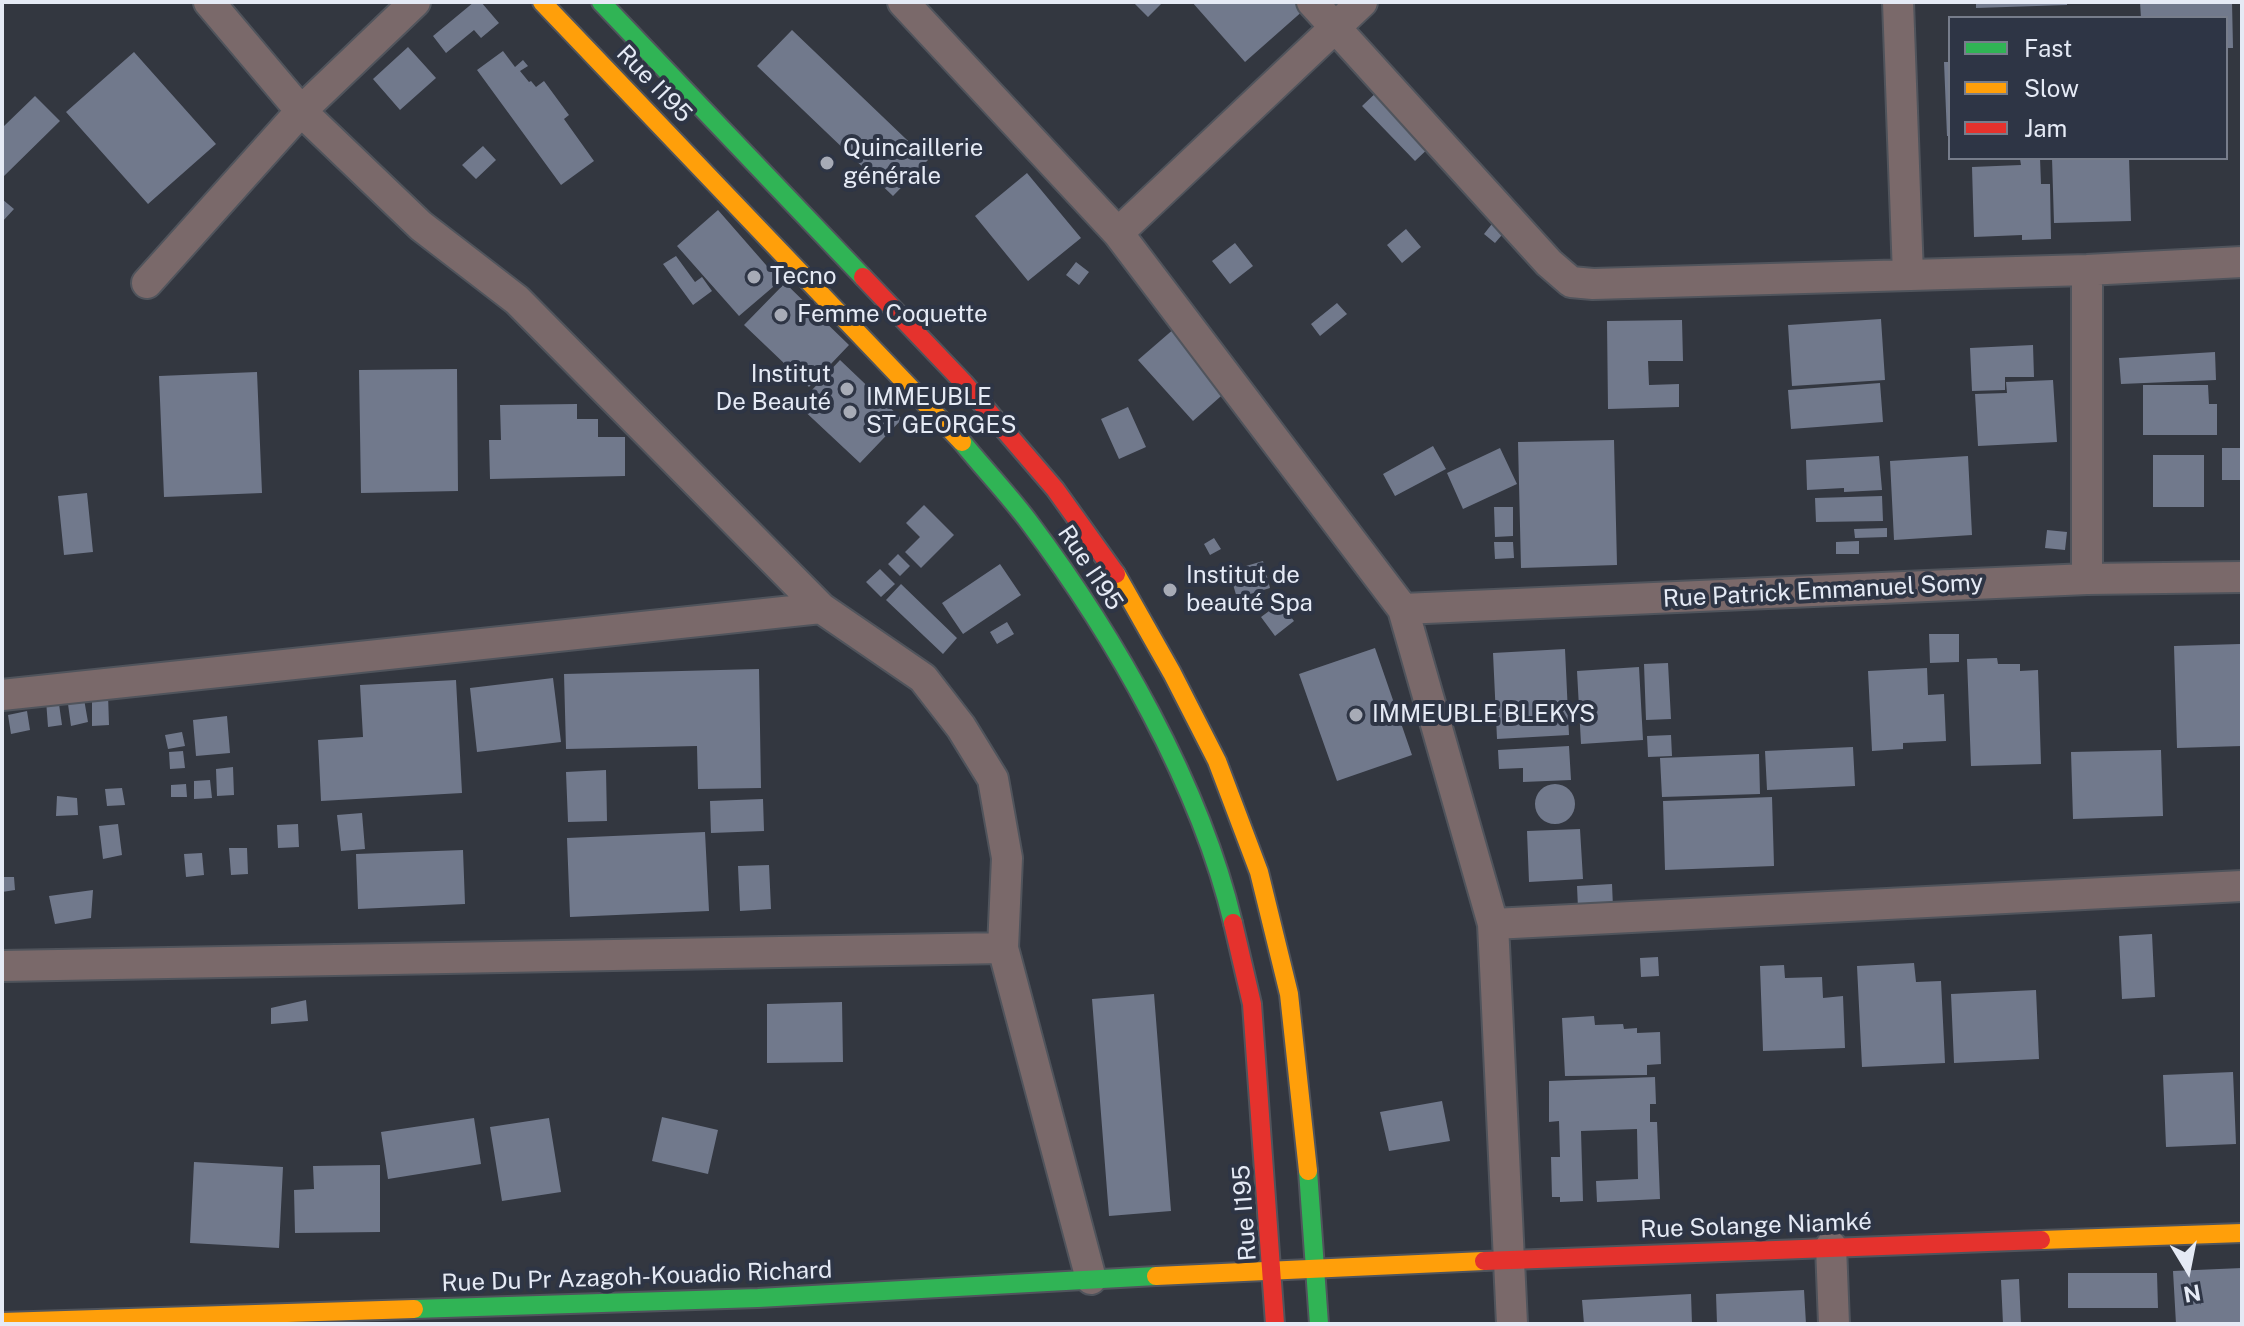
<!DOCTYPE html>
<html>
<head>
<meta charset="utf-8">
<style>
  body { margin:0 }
  #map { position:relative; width:2244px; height:1326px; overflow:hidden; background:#333740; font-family:"Public Sans",sans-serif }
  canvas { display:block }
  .frame { position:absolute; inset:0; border:4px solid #e5eaf5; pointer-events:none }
  .legend { position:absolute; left:1948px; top:16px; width:280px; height:144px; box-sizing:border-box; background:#2e3545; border:2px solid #777d8b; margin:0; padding:10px 14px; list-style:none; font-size:24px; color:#e5eaf5 }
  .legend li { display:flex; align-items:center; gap:16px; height:40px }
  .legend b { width:40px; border:2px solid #777d8b }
  .north { position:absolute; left:2148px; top:1230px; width:80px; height:80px; -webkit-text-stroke:6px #2e3545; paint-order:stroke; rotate:170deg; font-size:22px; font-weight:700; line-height:32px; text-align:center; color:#e5eaf5 }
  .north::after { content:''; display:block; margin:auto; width:28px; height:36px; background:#e5eaf5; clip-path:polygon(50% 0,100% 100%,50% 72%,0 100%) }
</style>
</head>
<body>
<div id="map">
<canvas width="2244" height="1326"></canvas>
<div class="frame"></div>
<ul class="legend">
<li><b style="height:10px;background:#30b455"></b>Fast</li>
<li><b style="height:10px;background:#ff9f0a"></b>Slow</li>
<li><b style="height:10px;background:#e5322d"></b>Jam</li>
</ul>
<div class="north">N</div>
</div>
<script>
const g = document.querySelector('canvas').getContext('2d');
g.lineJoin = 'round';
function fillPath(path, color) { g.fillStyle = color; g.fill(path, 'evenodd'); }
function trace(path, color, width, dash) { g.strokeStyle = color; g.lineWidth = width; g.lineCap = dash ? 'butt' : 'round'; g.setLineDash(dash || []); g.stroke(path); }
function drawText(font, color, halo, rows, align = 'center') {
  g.font = font + ' "Public Sans",sans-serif'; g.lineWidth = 8; g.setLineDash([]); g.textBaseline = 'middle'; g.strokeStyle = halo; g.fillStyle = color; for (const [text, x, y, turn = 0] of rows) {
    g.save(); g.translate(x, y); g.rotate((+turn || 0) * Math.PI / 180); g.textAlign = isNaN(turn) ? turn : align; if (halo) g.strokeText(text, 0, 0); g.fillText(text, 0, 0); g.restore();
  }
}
fillPath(new Path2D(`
  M474,2H481L499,23L481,38L474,30L446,53L433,36Z
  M1133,2H1163L1148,17Z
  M1192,2H1299L1305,9L1245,62Z
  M1976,2H2067V5L1976,8Z
  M2140,2H2232L2233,48H2226V18H2141Z
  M792,30L928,160L893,196L757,66Z
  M408,47L436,78L400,110L373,79Z
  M503,51L515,67L523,60L528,66L520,71L529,82L531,81L536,87L544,81L569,115L564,119L594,161L561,185L477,70Z
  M134,52L216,144L148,204L66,112Z
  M1944,62H1950V136H1947Z
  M1380,89L1433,144L1415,161L1362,106Z
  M35,96L60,121L2,178V128Z
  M483,146L496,160L476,179L462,165Z
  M2040,158L2041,184H2050L2051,239L2022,240V235L1974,237L1972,167L2021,165L2020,159Z
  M2052,158H2129L2131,221L2054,223Z
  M1027,173L1081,238L1028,281L975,216Z
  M2,199L14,209L2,222Z
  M718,210L780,281L739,316L677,246Z
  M1495,220L1507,229L1495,243L1484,234Z
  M1406,229L1421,247L1402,263L1387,245Z
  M1235,243L1253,266L1230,284L1212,261Z
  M676,256L695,282L702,277L712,291L693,305L663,264Z
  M1076,262L1089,272L1079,285L1066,275Z
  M785,283L849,345L809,387L744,325Z
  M1337,303L1347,314L1320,336L1311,324Z
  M1881,319L1885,380L1792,386L1788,325Z
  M1682,320L1683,361H1648L1649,385L1679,384V407L1608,409L1607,321Z
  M1175,328L1229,389L1193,421L1138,360Z
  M2033,345L2034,377H2005V390L1972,391L1970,348Z
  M2215,352L2216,380L2121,384L2119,358Z
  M840,360L902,419L860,463L798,405Z
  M457,369L458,491L361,493L359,370Z
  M257,372L262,493L164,497L159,376Z
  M2053,380L2057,442L1978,446L1975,394L2007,393L2006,382Z
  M1880,383L1883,422L1791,429L1788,390Z
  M2143,385H2208L2209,404H2217V435H2143Z
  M577,404V419H598V437H625V476L490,479L489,440H501L500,405Z
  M1128,407L1146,447L1119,459L1101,419Z
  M1614,440L1617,565L1521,568L1518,442Z
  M1433,446L1446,469L1395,496L1383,474Z
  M1500,448L1517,484L1463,509L1447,473Z
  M2222,448H2242V480H2222Z
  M2153,455H2204V507H2153Z
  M1879,456L1882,490L1844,492V488L1807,490L1806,460Z
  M1968,456L1972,535L1894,540L1890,461Z
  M87,493L93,552L64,555L58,496Z
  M1882,496L1883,521L1816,522L1815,498Z
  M924,505L954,535L921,568L905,552L920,537L906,523Z
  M1494,507H1513V536L1495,537Z
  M1887,528V537L1855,538L1854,529Z
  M2047,530L2067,532L2065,550L2045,548Z
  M1214,538L1221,549L1210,555L1204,544Z
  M1859,541V554H1836V542Z
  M1494,542H1513L1514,558L1495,559Z
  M898,554L910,566L900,576L888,564Z
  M1263,561L1270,588L1237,598L1229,571Z
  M1000,564L1021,595L963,634L942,603Z
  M880,569L895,584L881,597L866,582Z
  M901,584L957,638L943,654L886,600Z
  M1280,603L1294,621L1275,636L1261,617Z
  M1007,622L1014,634L997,644L990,632Z
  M1929,634H1959V662L1930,663Z
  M2240,644L2242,746L2177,748L2174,646Z
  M1375,648L1412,755L1337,781L1299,674Z
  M1565,649L1569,735L1497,739L1493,653Z
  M1997,658L1998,664H2020V671L2038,670L2041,764L1971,766L1967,659Z
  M1668,663L1671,719L1646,720L1644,664Z
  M1639,667L1643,740L1581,744L1577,671Z
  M1927,668L1928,695L1944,694L1946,741L1903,743V749L1872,751L1868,671Z
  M759,669L761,788L698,789L697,746L566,749L564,674Z
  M553,678L561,742L477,752L470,688Z
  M456,680L462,793L321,801L318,740L363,737L360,685Z
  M108,694L109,725L92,726V697Z
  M58,697L62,725L48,727L46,700Z
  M84,699L88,722L71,726L68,704Z
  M27,711L30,730L11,734L8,715Z
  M227,716L230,753L196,756L193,720Z
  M182,732L185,746L168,749L165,735Z
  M1671,735L1672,756L1648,757L1647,736Z
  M1569,746L1571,780L1523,782V768L1499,769L1498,750Z
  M1853,747L1855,786L1767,790L1765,751Z
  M2161,750L2163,816L2073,819L2071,752Z
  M183,751L185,768L170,769L169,752Z
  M1759,754L1760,794L1662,797L1660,758Z
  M233,767L234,795L217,796L216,769Z
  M606,770L607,821L568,822L566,772Z
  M210,780L212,798L194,799V781Z
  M186,784L187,797H171V785Z
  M1535 804a20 20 0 1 1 40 0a20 20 0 1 1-40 0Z
  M122,788L125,805L107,806L105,789Z
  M57,796L77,798L78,815L56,816Z
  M1772,797L1774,866L1665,870L1663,801Z
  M763,799L764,831L711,833L710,801Z
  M362,813L365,849L341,851L337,815Z
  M118,824L122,855L103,859L99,826Z
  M298,824L299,847L278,848L277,825Z
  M1580,829L1583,879L1529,882L1527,831Z
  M705,832L709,911L570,917L567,838Z
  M229,848H247L248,874L231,875Z
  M463,850L465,904L358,909L356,854Z
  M202,853L204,875L186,877L184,854Z
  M769,865L771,909L740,911L738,866Z
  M2,877H14L15,890L2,892Z
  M1612,884L1613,907L1578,908L1577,886Z
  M93,890L91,918L55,924L49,896Z
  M2152,934L2155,997L2122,999L2119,936Z
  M1658,957L1659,976L1641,977L1640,958Z
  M1914,963L1916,982L1941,981L1945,1063L1862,1067L1857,966Z
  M1784,965L1785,978L1822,977L1823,998L1843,996L1845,1048L1763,1051L1760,966Z
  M2036,990L2039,1059L1954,1063L1951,994Z
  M1154,994L1171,1211L1109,1216L1092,999Z
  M306,1000L308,1021L271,1024V1008Z
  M842,1002L843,1062L767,1063V1004Z
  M1594,1016L1595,1025L1623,1024L1624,1029L1637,1028V1033L1660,1032L1661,1064L1647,1065V1075L1565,1076L1562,1018Z
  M2233,1072L2236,1144L2166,1147L2163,1075Z
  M1655,1077L1656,1104H1650V1122H1657L1660,1199L1597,1202L1596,1181L1638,1179L1637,1129L1581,1131L1583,1201L1560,1202V1197H1552L1551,1157H1560L1559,1121L1549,1122V1081Z
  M1442,1101L1450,1141L1389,1151L1380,1112Z
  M662,1117L718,1130L708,1174L652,1161Z
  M474,1118L481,1164L388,1179L381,1132Z
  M549,1118L561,1192L502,1201L490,1127Z
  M194,1162L283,1167L279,1248L190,1243Z
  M380,1165V1232L295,1233L294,1190L314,1189L313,1166Z
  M2242,1268V1324H2176L2173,1271Z
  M2068,1273H2157L2158,1308H2068Z
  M2019,1279L2021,1324H2003L2001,1280Z
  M1804,1290L1806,1324H1717L1716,1294Z
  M1691,1294L1692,1324H1584L1582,1300Z`), '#71798c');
const street = new Path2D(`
  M209,2L301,111L421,226L517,300L821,608L923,678L961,727L993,779L1007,858L1003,948L1091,1279
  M903,2L1118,233L1403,609L1493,924L1512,1324
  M1312,2L1549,263L1571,282L1593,284L2087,270L2242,262
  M1898,2L1908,275
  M1118,233L1362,2
  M2087,270V579
  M147,283L301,111L415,2
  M1403,609L2087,579L2242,577
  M2,695L821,608
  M1493,924L2242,886
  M2,966L1003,948
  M1831,1246L1834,1324`);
const fast = new Path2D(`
  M601,2L863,277
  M962,442C984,469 1008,494 1029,522C1114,635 1200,784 1233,923
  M1308,1171L1319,1324
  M414,1309L758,1298L1156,1276`);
const slow = new Path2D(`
  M542,2L962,442
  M1116,574L1172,673L1217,761L1259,872L1289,994L1308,1171
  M2041,1240L2242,1233
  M1156,1276L1484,1261
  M2,1322L414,1309`);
const jam = new Path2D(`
  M863,277L964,383L1055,489L1116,574
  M1233,923L1252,1004L1275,1324
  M1484,1261L2041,1240`);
trace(street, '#50545c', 34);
trace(fast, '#50545c', 22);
trace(slow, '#50545c', 22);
trace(jam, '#50545c', 22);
trace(street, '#7a696a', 30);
trace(fast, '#30b455', 18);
trace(slow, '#ff9f0a', 18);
trace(jam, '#e5322d', 18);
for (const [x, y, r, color] of [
  [827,163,8,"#a7abb6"],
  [754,277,8,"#a7abb6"],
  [781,315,8,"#a7abb6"],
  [847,389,8,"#a7abb6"],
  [850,412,8,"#a7abb6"],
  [1170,590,8,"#a7abb6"],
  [1356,715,8,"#a7abb6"]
]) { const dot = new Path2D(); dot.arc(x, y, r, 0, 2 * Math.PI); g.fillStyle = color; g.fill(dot); trace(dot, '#2e3545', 3); }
drawText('24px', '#e5eaf5', '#2e3545', [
  ["Rue I195",654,84,46],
  ["Rue I195",1090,568,56],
  ["Rue Patrick Emmanuel Somy",1823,591,-3],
  ["Rue I195",1245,1213,-94],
  ["Rue Solange Niamké",1756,1226,-2],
  ["Rue Du Pr Azagoh-Kouadio Richard",637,1277,-2]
]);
drawText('24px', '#e5eaf5', '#2e3545', [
  ["Quincaillerie",843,149],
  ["générale",843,177],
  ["Tecno",770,277],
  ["Femme Coquette",797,315],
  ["Institut",831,375,"right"],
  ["De Beauté",831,403,"right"],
  ["IMMEUBLE",866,398],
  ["ST GEORGES",866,426],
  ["Institut de",1186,576],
  ["beauté Spa",1186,604],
  ["IMMEUBLE BLEKYS",1372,715]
], 'left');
</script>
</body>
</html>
